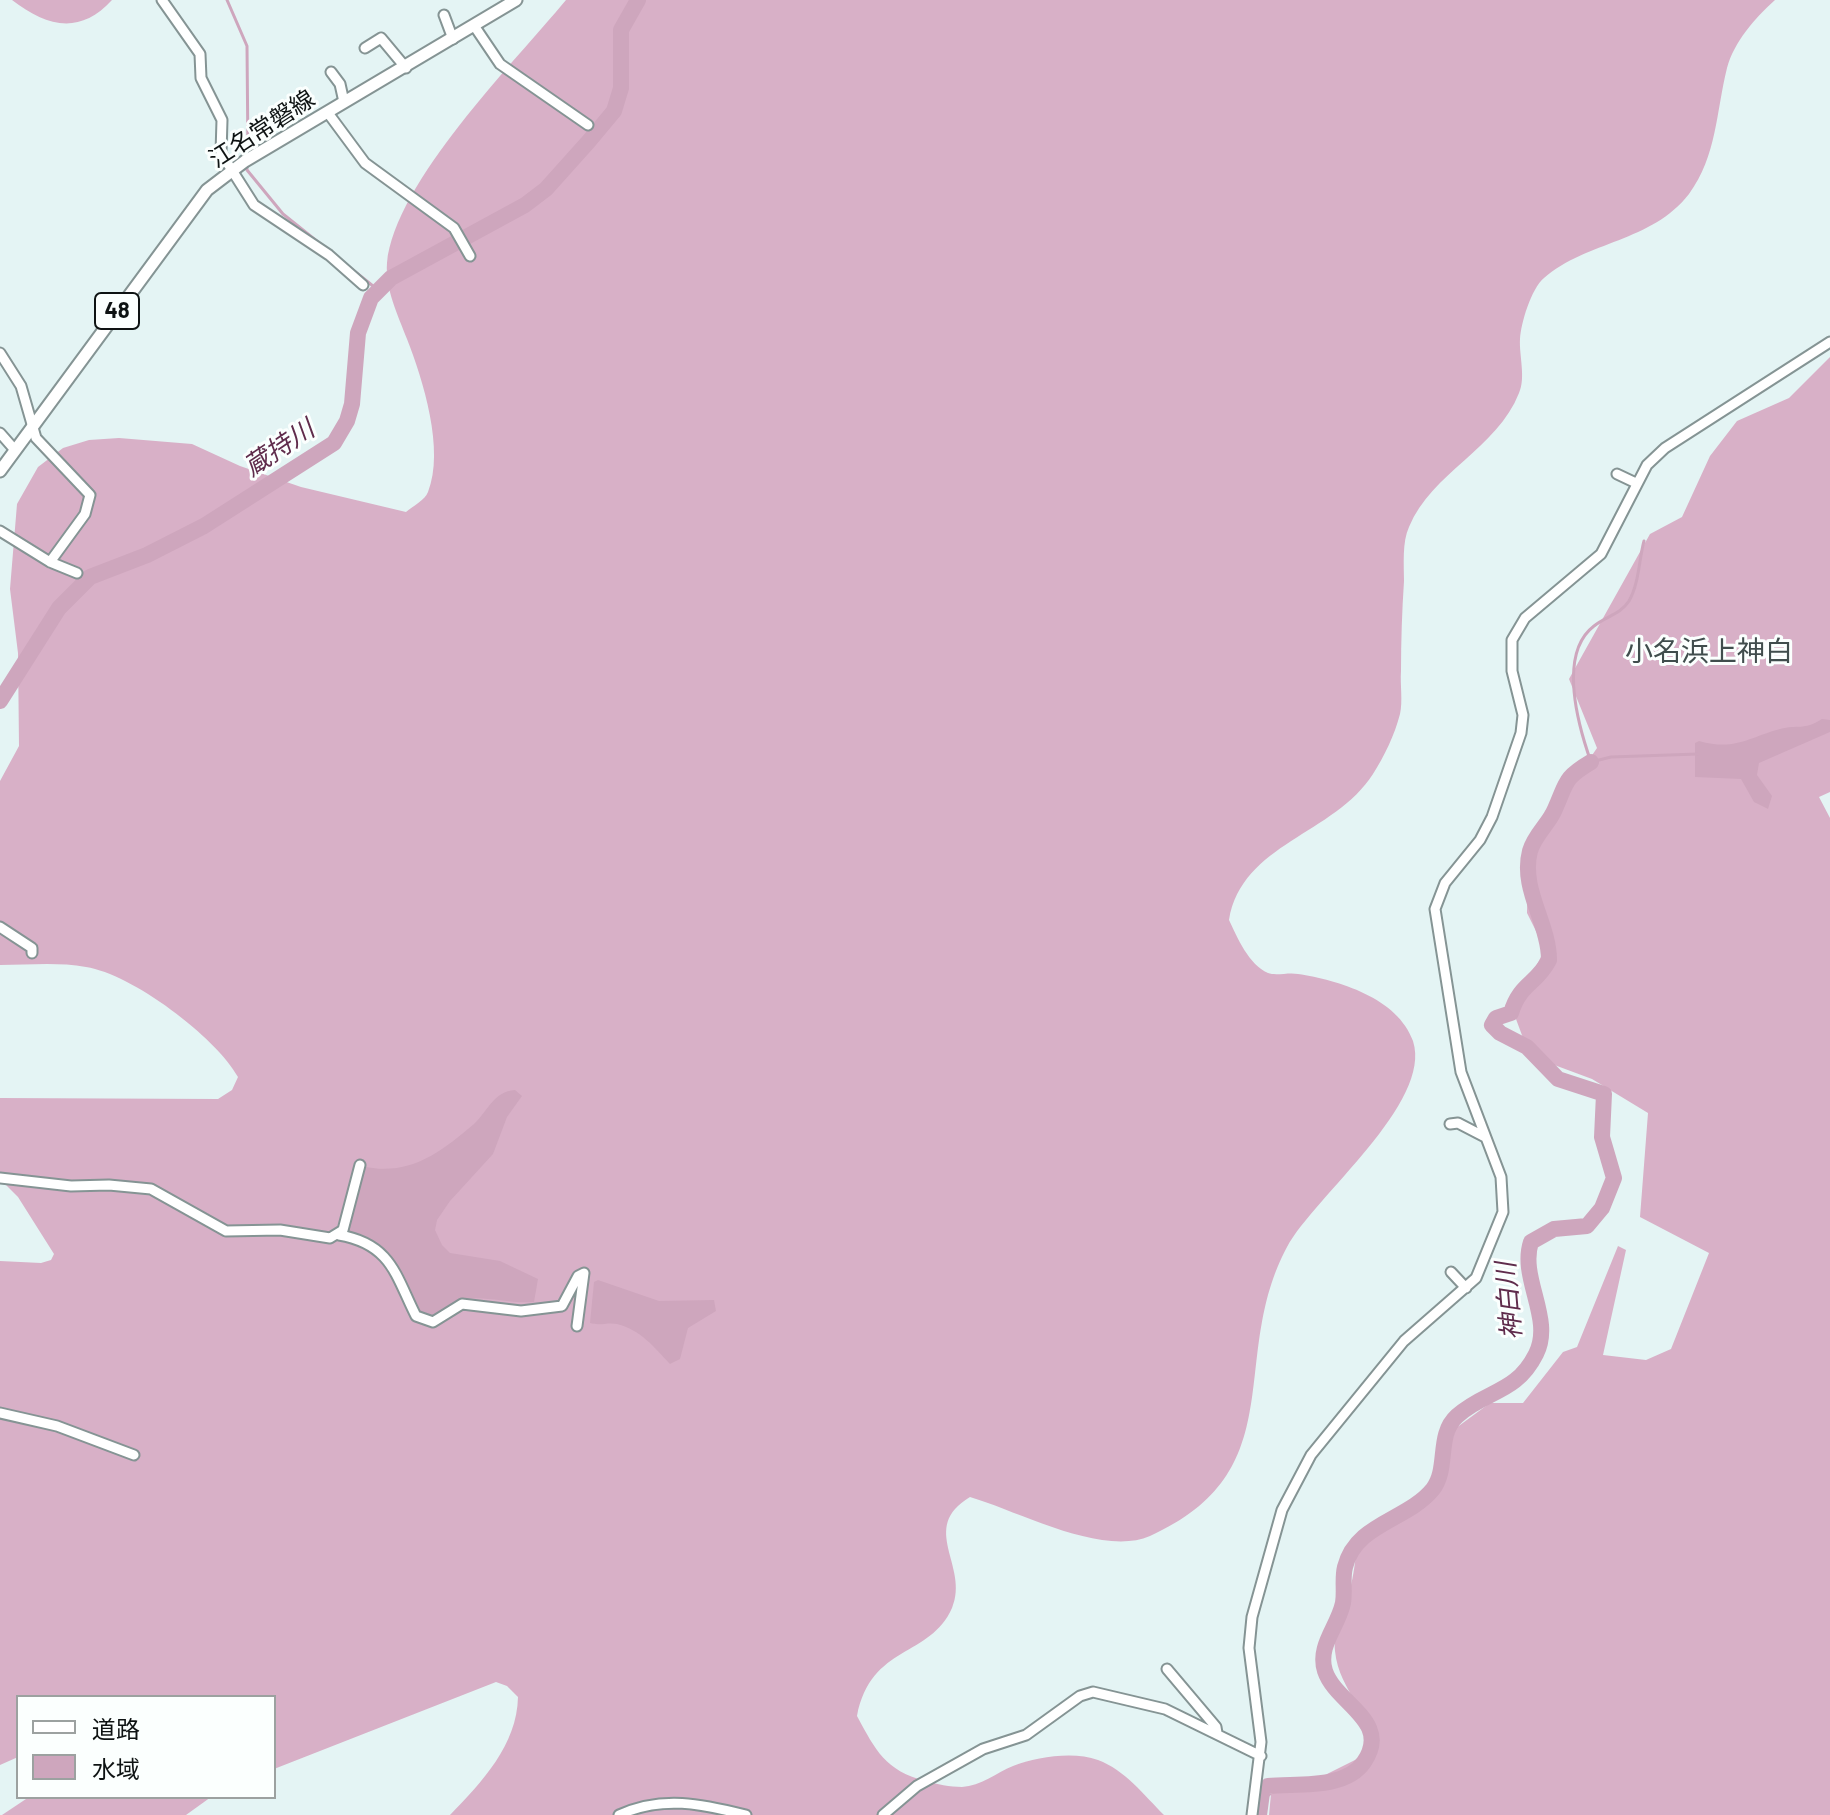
<!DOCTYPE html>
<html>
<head>
<meta charset="utf-8">
<style>
  body { margin:0 }
  #map { position:relative; width:1830px; height:1815px; overflow:hidden; background:#e4f4f4; font-family:Barlow,"Noto Sans JP",sans-serif }
  canvas { display:block }
  .legend { position:absolute; left:16px; top:1695px; width:260px; height:104px; box-sizing:border-box; background:#fbfffe; border:2px solid #9ca1a0; margin:0; padding:10px 14px; list-style:none; font-size:24px; color:#0e1313 }
  .legend li { display:flex; align-items:center; gap:16px; height:40px }
  .legend b { width:40px; border:2px solid #9ca1a0 }
</style>
</head>
<body>
<div id="map">
<canvas width="1830" height="1815"></canvas>
<ul class="legend">
<li><b style="height:10px;background:#fff"></b>道路</li>
<li><b style="height:22px;background:#cea6bd"></b>水域</li>
</ul>
</div>
<script>
const g = document.querySelector('canvas').getContext('2d');
g.lineJoin = 'round';
function fillPath(path, color) { g.fillStyle = color; g.fill(path, 'evenodd'); }
function trace(path, color, width, dash) { g.strokeStyle = color; g.lineWidth = width; g.lineCap = dash ? 'butt' : 'round'; g.setLineDash(dash || []); g.stroke(path); }
function drawText(font, color, halo, rows, align = 'center') {
  g.font = font + ' Barlow,"Noto Sans JP",sans-serif'; g.lineWidth = 6; g.setLineDash([]); g.textBaseline = 'middle'; g.strokeStyle = halo; g.fillStyle = color; for (const [text, x, y, turn = 0] of rows) {
    g.save(); g.translate(x, y); g.rotate((+turn || 0) * Math.PI / 180); g.textAlign = isNaN(turn) ? turn : align; if (halo) g.strokeText(text, 0, 0); g.fillText(text, 0, 0); g.restore();
  }
}
fillPath(new Path2D(`
  M12,0H112C79,36 46,26 12,0Z
  M566,0H1775C1755,18 1734,42 1727,68C1716,112 1717,156 1689,194C1652,242 1587,241 1544,278C1531,289 1521,323 1520,339C1519,355 1526,378 1519,393C1497,449 1432,472 1409,527C1402,542 1404,565 1404,581C1402,611 1401,641 1401,671C1400,685 1403,701 1400,714C1395,734 1384,757 1373,774C1334,835 1242,843 1229,920C1237,937 1249,965 1268,973C1276,976 1289,972 1298,974C1338,980 1398,998 1413,1041C1433,1103 1314,1197 1287,1247C1227,1359 1295,1471 1150,1536C1102,1557 1018,1511 970,1497C918,1528 970,1566 952,1608C930,1658 871,1644 857,1716C876,1751 885,1770 925,1781C937,1784 950,1787 962,1787C981,1786 996,1773 1013,1766C1037,1757 1073,1751 1098,1760C1125,1770 1144,1795 1164,1815H450C482,1782 517,1745 518,1697L507,1686L496,1682L274,1769V1697H18V1757L0,1765V1261L41,1263L51,1260L54,1254L18,1197L0,1179V1098L218,1099L232,1090L238,1077C216,1037 132,974 86,967C58,962 28,965 0,965V781L19,746L18,653L10,589L17,504L38,467L63,448L89,440L119,438L192,444L240,466L301,487L406,512C413,506 425,500 428,492C445,450 423,380 407,339C398,315 385,289 387,263C395,182 514,63 566,0Z
  M1830,357V792L1819,797L1830,818V1815H1269L1271,1794L1281,1784L1317,1779L1365,1755C1375,1711 1339,1693 1335,1651C1333,1627 1347,1607 1351,1585C1355,1569 1356,1552 1358,1536L1396,1515L1440,1476L1456,1428L1490,1403H1523L1563,1352L1577,1347L1618,1246L1626,1250L1603,1355L1646,1360L1671,1349L1709,1253L1640,1217L1648,1113L1592,1079L1549,1063L1526,1046L1513,1011L1545,949L1527,913L1528,849L1597,748L1569,679L1650,534L1682,517L1710,456L1737,421L1789,398Z
  M29,1797H211L186,1815H2Z`), '#d8b0c7');
fillPath(new Path2D(`
  M1822,719L1830,720V732L1759,763L1757,775L1772,796L1768,809L1754,802L1741,779L1695,777V743L1699,741C1735,751 1747,738 1780,729C1798,724 1803,731 1822,719Z
  M515,1090L522,1096L507,1117L493,1154L450,1201L437,1220L435,1230L442,1245L450,1253L500,1261L538,1279L534,1302C496,1305 463,1284 436,1317L421,1315C398,1269 396,1257 347,1234L359,1171L361,1166C408,1177 439,1154 474,1124C488,1111 494,1091 515,1090Z
  M598,1280L659,1301L714,1300L716,1311L688,1328L680,1359L670,1364C654,1347 641,1330 617,1324C608,1322 599,1326 590,1323L594,1282Z`), '#cea6bd');
trace(new Path2D(`
  M227,0L247,46L248,156
  M247,163V170L283,214L378,290
  M1644,541C1639,559 1639,584 1629,601C1620,615 1606,616 1594,626C1557,654 1579,728 1591,762L1611,757L1698,754`), '#cea6bd', 3);
trace(new Path2D(`
  M0,701L59,608L90,577L147,555L204,526L334,443L347,421L352,404L358,333L371,298L391,278L525,205L546,189L589,141L614,111L621,88V30L638,0
  M1259,1815L1262,1793L1268,1786C1297,1783 1345,1790 1364,1762C1392,1721 1336,1704 1325,1671C1317,1646 1338,1627 1343,1603C1345,1591 1342,1579 1345,1567C1356,1523 1407,1521 1433,1489C1449,1468 1436,1435 1457,1416C1486,1390 1516,1394 1536,1354C1554,1319 1519,1278 1531,1242L1554,1229L1587,1226L1602,1208L1614,1178L1602,1137L1604,1094L1558,1079L1527,1047L1500,1033L1492,1025L1496,1018L1511,1013C1520,983 1536,985 1549,960C1549,923 1520,889 1530,851C1535,834 1549,824 1555,809C1567,782 1564,778 1591,762`), '#cea6bd', 16);
const minor = new Path2D(`
  M162,0L200,54L201,78L222,120L221,153L254,205L329,255L363,285
  M444,15L453,39
  M475,27L500,64L588,125
  M365,48L381,38L406,68
  M331,72L340,84L344,102
  M328,113L365,163L454,228L470,256
  M0,353L21,386L36,438L90,495L85,514L50,562
  M0,433L15,450
  M1617,474L1636,483
  M0,531L50,562L77,573
  M0,927L32,948V953
  M1450,1124L1458,1123L1485,1137
  M0,1178L71,1186L109,1185L151,1189L226,1231L280,1230L330,1238L343,1230L360,1165
  M339,1235C392,1244 396,1277 416,1316L433,1322L462,1304L521,1311L562,1306L578,1276L584,1273L577,1326
  M1451,1272L1466,1288
  M0,1413L57,1426L134,1455
  M1167,1669L1216,1727L1217,1733
  M619,1815C662,1795 702,1804 746,1815
  M883,1815L917,1786L983,1749L1026,1735L1080,1696L1093,1692L1165,1709L1261,1756
  M1252,1815L1261,1742L1249,1648L1252,1617L1282,1510L1311,1455L1404,1341L1476,1278L1503,1212L1501,1177L1461,1072L1435,909L1445,883L1480,840L1492,817L1521,733L1523,715L1512,671V640L1525,618L1601,554L1647,465L1665,448L1830,342`);
const major = new Path2D(`
  M0,471L207,190L245,161L516,0`);
trace(minor, '#859494', 13);
trace(major, '#859494', 15);
trace(minor, '#fff', 9);
trace(major, '#fff', 11);
for (const [x, y, w] of [
  [117,311,44]
]) { const box = new Path2D(); box.roundRect(x - w / 2, y - 18, w, 36, 6); g.fillStyle = '#fbfffe'; g.fill(box); trace(box, '#0e1313', 2); }
drawText('bold 22px', '#0e1313', null, [
  ["48",117,311]
]);
drawText('24px', '#0e1313', '#fbfffe', [
  ["江名常磐線",262,129,-33]
]);
drawText('italic 26px', '#5f2c4c', '#fbfffe', [
  ["蔵持川",279,448,-34],
  ["神白川",1509,1301,-95]
]);
drawText('28px', '#404d4d', '#fbfffe', [
  ["小名浜上神白",1709,652]
]);
</script>
</body>
</html>
